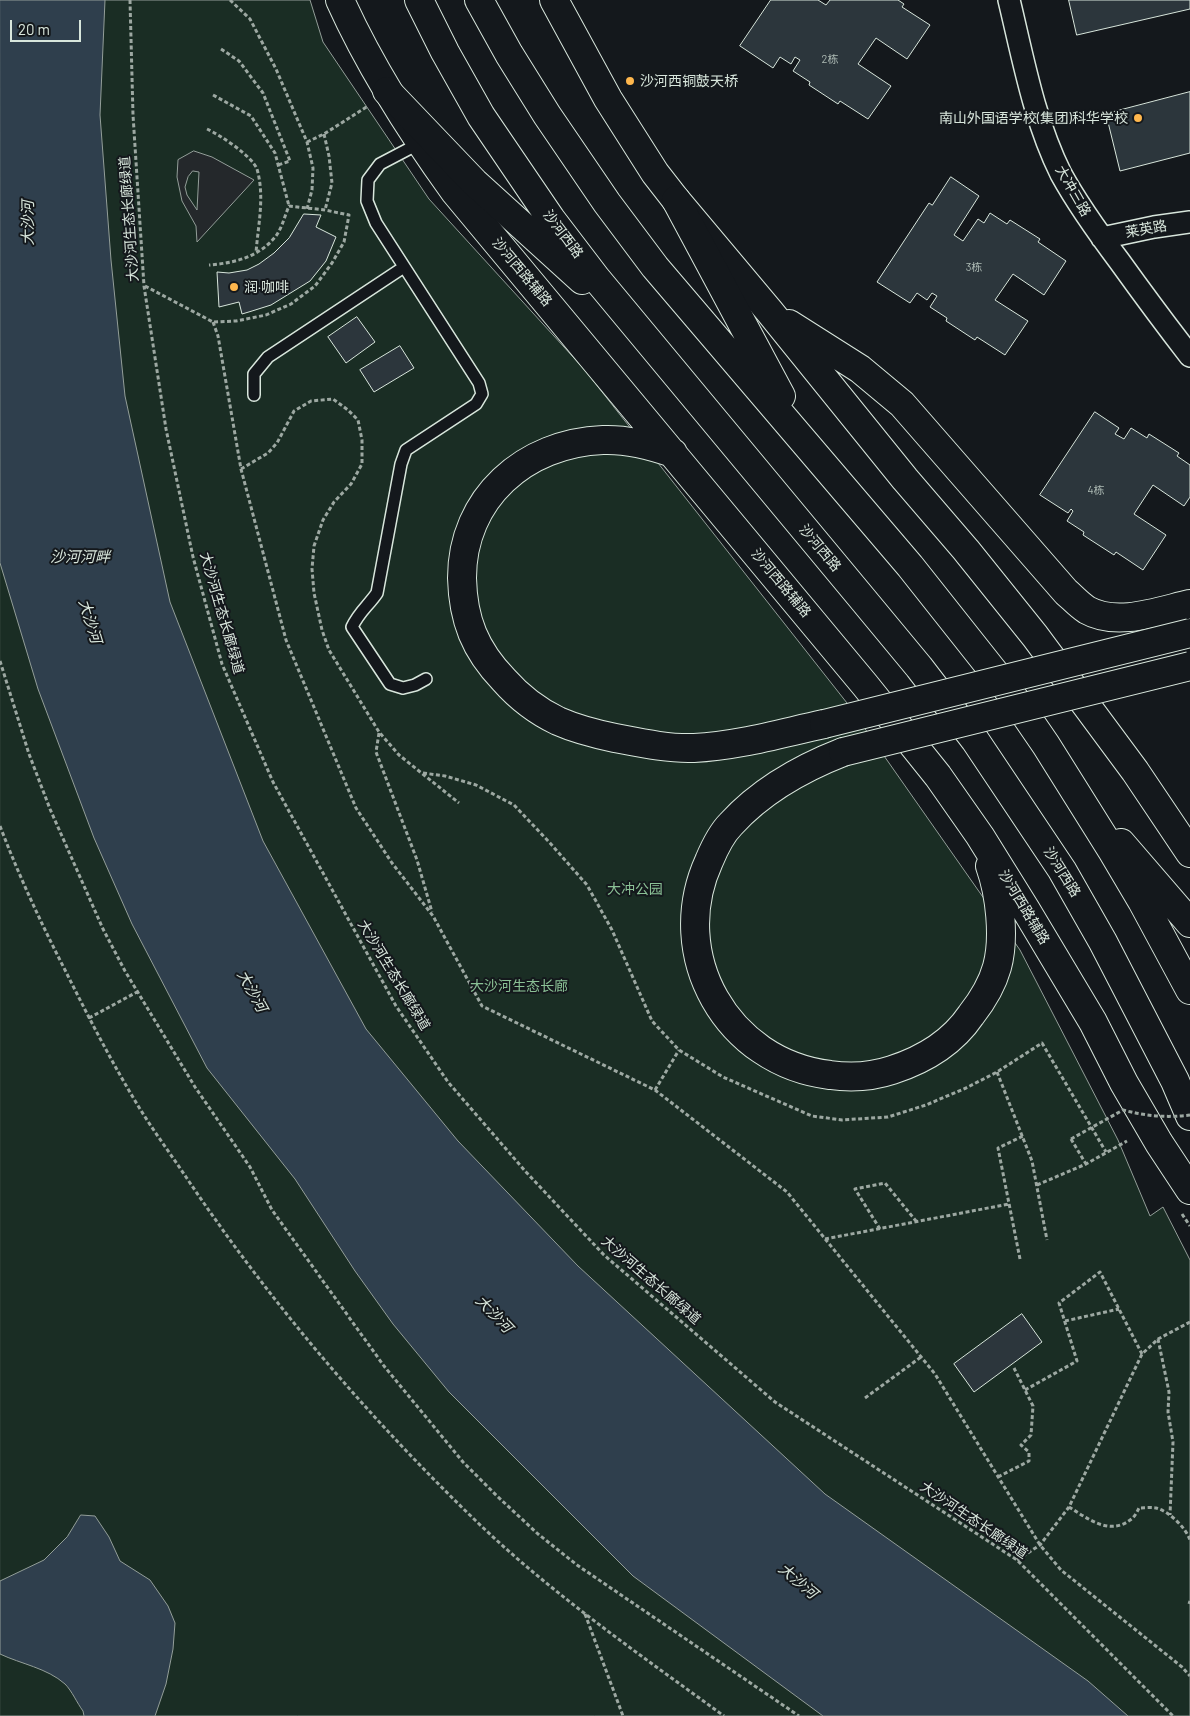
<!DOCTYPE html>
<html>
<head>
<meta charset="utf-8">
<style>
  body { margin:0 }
  #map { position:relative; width:1190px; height:1716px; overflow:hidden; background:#14181c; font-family:Barlow,sans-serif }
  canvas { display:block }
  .scale { position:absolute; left:10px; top:20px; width:71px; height:22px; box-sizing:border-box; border:2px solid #d8e6dc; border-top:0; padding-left:6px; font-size:15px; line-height:18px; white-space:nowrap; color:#d8e6dc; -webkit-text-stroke:4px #14181c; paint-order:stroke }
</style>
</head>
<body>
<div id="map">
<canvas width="1190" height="1716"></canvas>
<div class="scale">20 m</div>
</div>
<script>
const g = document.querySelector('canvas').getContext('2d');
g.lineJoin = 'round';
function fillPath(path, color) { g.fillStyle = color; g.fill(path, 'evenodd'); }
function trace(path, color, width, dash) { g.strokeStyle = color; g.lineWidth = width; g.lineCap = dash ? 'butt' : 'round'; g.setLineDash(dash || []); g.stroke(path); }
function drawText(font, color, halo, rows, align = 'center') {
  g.font = font + ' Barlow,"Noto Sans SC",sans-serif'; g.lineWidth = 4; g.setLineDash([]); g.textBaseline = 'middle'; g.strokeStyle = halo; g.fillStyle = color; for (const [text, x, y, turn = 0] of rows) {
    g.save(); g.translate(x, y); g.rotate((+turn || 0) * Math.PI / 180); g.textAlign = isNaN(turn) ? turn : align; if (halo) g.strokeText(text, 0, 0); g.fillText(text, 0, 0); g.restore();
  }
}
const green = new Path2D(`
  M0,0H310L323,42L429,199L584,369L847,703L1020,950L1118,1140L1150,1216L1163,1207L1190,1260V1716H0Z`);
fillPath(green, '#1a2d24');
trace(green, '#939e99', 1);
const parking = new Path2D(`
  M194,151L212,157L254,180L197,242L196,226L182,201L177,177L178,160ZM193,171L199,172L197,210L187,195L185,187L188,177Z`);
fillPath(parking, '#24282b');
trace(parking, '#939e99', 1);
const water = new Path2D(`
  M0,0H105L100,115L111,260L125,396L170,602L263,841L366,1029L458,1141L578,1266L825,1494L1088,1681L1128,1716H823L633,1576L449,1392L393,1324L355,1271L295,1179L207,1068L132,924L94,838L38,689L0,563Z
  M81,1515L95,1516L109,1537L120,1561L150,1580L168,1606L175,1623L173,1649L166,1684L155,1716H84L83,1711C77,1703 72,1691 65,1684C47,1668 21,1664 0,1654V1581L44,1560L67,1537Z`);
fillPath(water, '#2f3f4d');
trace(water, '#939e99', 1);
const building = new Path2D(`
  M771,0H818L826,5L830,0H898L904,4L902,7L930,25L907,59L876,38L858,64L891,86L868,119L840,101L838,104L809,85L810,82L793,71L800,60L795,57L791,64L780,57L773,68L740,46Z
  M1069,0H1190V9L1077,35Z
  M1190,92V153L1120,171L1106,114Z
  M951,177L979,196L954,235L963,241L978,219L984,223L990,213L1007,224L1010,220L1040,239L1038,242L1066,261L1044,295L1013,274L995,300L1028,321L1005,355L977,337L975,340L946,321L947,318L930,307L937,296L932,293L927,300L917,293L910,303L877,282L929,203L932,205Z
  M304,214L321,215L316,227L336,237L326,261L310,281L271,305L252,311L242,314L239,302L219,307L217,272L229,273L247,270L259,264L274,253L289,238Z
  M357,317L375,342L346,363L328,337Z
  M400,346L414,368L374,392L360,370Z
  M1095,412L1119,428L1115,434L1124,439L1131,428L1147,438L1149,434L1179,453L1177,456L1190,465V497L1184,506L1153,485L1134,514L1166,535L1143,570L1116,552L1114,555L1083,535L1084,532L1067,521L1073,511L1071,509L1068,513L1040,495Z
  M1022,1314L1042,1342L974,1392L954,1364Z`);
fillPath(building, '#2c363c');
trace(building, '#d8e6dc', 1);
const lane = new Path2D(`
  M420,143L380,164L368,180L367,201L376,223L479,383L482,394L476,404L406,450L401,464L377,593C368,606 359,612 352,627L390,684L403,688L415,685L426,679
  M254,395V374L268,357L404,267`);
const street = new Path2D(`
  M1009,0C1023,58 1034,120 1061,174C1078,205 1099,234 1120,262C1143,294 1166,325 1190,356
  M1102,238L1154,227L1190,222`);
const secondary = new Path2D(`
  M340,0C371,69 411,131 455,192L865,685L938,776L980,836L1026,910L1093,1022L1124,1083L1159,1143L1190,1190
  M554,0L608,99L655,173L676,200L770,312L905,479L966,550L1035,636L1135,771L1190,853
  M789,324L860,369L902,404L1066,592C1073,598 1079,605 1087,610C1117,627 1159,611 1190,604
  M673,453C650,445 627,439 603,440C525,443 462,498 462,578C463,620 475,650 504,680C519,697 537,711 558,721C576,729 596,734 615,738C641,743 669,749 694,748C738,746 782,733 824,724
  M843,752C802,768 761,791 731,824C722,833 714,849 709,861C666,955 727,1063 830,1075C851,1078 871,1077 892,1070C923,1060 952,1043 971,1015C982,1001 992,985 997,967C1005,938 1000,894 990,866`);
const primary = new Path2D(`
  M419,0L445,52L481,116L551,219L596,278L861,597L919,667L975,740L1062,870L1103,942L1175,1081L1190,1116
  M479,0L509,54L547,115L607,203L655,267L910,566L1009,691L1046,745L1113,852L1142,901L1190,990
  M387,91L474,182L582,280
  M676,200L781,396
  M1121,843L1190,923`);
trace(lane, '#d8e6dc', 14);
trace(street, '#d8e6dc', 24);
trace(secondary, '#d8e6dc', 30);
trace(primary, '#d8e6dc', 30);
trace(new Path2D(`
  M130,0L133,115L144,286L166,429L193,557L222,664L273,782L396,1006L448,1082L526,1172L604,1255L775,1402L1017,1560L1173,1716
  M230,0L250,19L276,69L307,142L313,168L312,190L307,209
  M221,49L239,61L263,93L290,161L278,165
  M213,95L251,116L275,153L289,206
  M207,129C220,135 252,156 257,169C265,197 258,225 256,253
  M324,134L329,156L332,183L325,210
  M307,142L324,134L368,106
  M145,286L213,322L236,321L266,315L291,304L315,286L332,263L344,242L349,215L325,210L289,206C285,215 282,228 276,236C259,257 235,263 209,265
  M213,322L218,336L241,469L286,640L356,808L392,863L433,916L482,1006L655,1090L787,1192L935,1374L1040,1545L1061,1570L1182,1667L1190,1676
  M241,469L268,453L277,443L294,411L311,401L333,399L348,410L358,420L362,440V464L351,484L334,502L323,520L314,546L312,569L314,593L322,630L329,650L379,732L399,755L459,803
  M0,661L29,754L50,809L103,929L125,971L195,1087L250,1167L272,1210L384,1366L463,1462L497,1496L538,1534L577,1565L799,1716
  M379,733L376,752L417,860L432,912
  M423,773L445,776L476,785L514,805L550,843L587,885L612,930L652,1021L679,1050L723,1077L812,1116L842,1120L888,1117L926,1105L966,1088L997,1072L1042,1043L1106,1152
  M0,826C19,876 41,923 65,970C88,1016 111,1061 137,1104C152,1129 170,1153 186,1177C270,1302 367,1416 476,1521C552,1594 639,1654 724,1716
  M89,1018L137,992
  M997,1072L1032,1161L1047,1240
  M655,1090L679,1050
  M1071,1139L1086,1164
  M1037,1185L1086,1164L1127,1141
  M1182,1214L1190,1226
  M880,1229L855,1189L885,1183L916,1221
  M825,1239L1009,1204
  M1020,1259L998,1148L1023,1136
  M1065,1321L1119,1309
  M1158,1339L1169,1392L1168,1412L1173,1442L1170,1515
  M1025,1390L1077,1361L1059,1303L1100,1272L1142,1354
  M865,1398L921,1357
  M998,1477L1029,1461V1452L1021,1445L1031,1435L1033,1406L1014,1368
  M1069,1507C1087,1518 1109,1536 1130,1520C1134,1518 1137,1512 1139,1508C1144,1508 1151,1507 1156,1508C1169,1511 1186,1528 1190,1540
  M1017,1560L1040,1545L1069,1507L1142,1354L1158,1339L1190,1322
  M1189,1604L1190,1601
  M585,1614L623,1716`), '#9da8a2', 3, [4, 2.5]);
trace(lane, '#14181c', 11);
trace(street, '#14181c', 21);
trace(secondary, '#14181c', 28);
trace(primary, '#14181c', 28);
const secondaryBridge = new Path2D(`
  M824,724L1190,633
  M843,752L1190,666`);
trace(secondaryBridge, '#d8e6dc', 30, []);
trace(new Path2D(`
  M1071,1139L1123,1110C1146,1116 1166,1118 1190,1115`), '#9da8a2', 3, [4, 2.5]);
trace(secondaryBridge, '#14181c', 28);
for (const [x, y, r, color] of [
  [630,81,5,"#ffb74d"],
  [1138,118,5,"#ffb74d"],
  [234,287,5,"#ffb74d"]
]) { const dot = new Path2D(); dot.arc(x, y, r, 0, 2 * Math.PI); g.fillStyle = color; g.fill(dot); trace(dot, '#14181c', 2); }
drawText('11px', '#adbab4', null, [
  ["2栋",830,59],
  ["3栋",974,267],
  ["4栋",1096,490]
]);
drawText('14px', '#d8e6dc', '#14181c', [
  ["沙河西铜鼓天桥",640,81],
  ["南山外国语学校(集团)科华学校",1128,118,"right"],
  ["润·咖啡",244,287]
], 'left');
drawText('14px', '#d8e6dc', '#14181c', [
  ["大冲三路",1073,191,60],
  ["大沙河生态长廊绿道",129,219,-94],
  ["莱英路",1146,229,-10],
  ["沙河西路",563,234,53],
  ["沙河西路辅路",522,272,50],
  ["沙河西路",820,548,50],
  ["沙河西路辅路",781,583,50],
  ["大沙河生态长廊绿道",222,613,74],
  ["沙河西路",1062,872,58],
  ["沙河西路辅路",1024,907,59],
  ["大沙河生态长廊绿道",394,975,59],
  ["大沙河生态长廊绿道",651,1280,41],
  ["大沙河生态长廊绿道",974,1520,34]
]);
drawText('14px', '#8ac095', '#14181c', [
  ["大冲公园",635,889],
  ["大沙河生态长廊",519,986]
]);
drawText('italic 15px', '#d8e6dc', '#14181c', [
  ["大沙河",28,223,-90],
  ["沙河河畔",80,557],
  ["大沙河",90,621,73],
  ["大沙河",252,991,61],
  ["大沙河",494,1314,46],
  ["大沙河",798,1581,40]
]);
</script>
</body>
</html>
